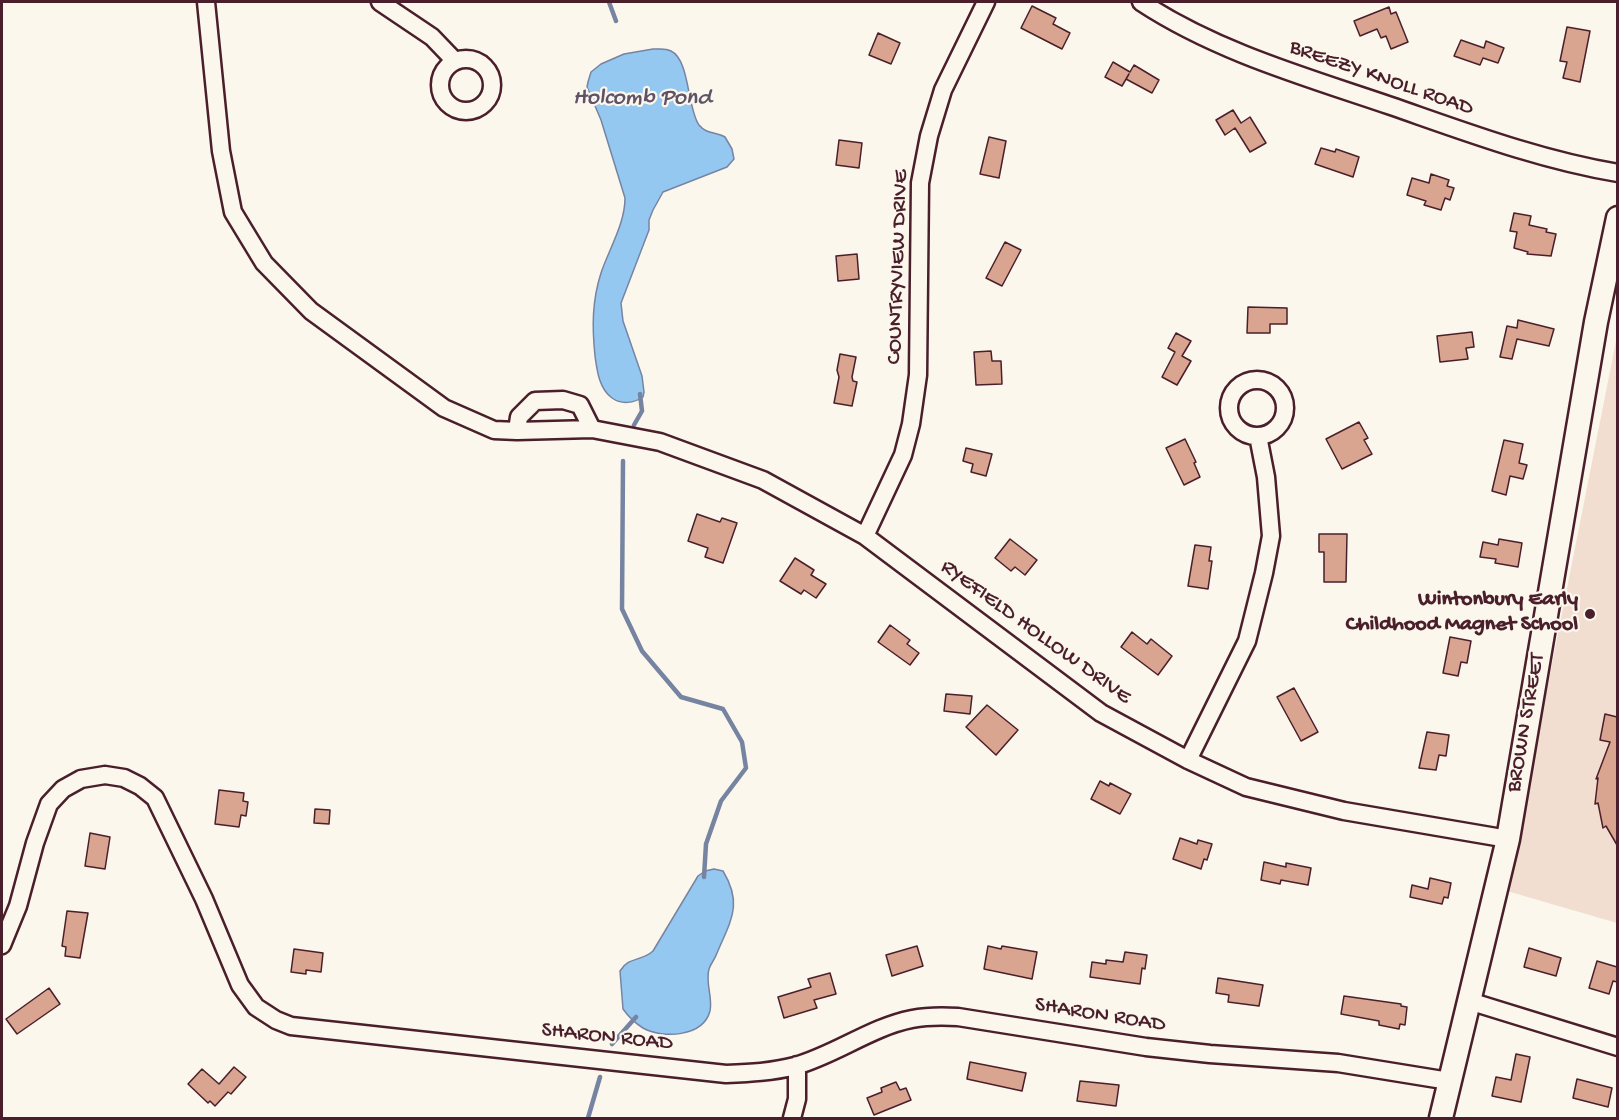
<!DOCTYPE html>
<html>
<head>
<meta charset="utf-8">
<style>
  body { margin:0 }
  #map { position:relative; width:1619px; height:1120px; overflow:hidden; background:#fbf7ec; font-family:"Gochi Hand",sans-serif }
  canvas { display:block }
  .frame { position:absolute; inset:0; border:3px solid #4a1f2b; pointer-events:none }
</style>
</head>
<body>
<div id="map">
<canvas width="1619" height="1120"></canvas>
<div class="frame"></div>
</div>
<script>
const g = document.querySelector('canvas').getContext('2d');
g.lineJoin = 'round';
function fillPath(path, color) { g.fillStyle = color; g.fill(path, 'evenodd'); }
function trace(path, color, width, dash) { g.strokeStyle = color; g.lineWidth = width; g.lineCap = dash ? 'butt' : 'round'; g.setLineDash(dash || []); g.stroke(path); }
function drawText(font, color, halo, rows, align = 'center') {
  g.font = font + ' "Gochi Hand",sans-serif'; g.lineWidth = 4.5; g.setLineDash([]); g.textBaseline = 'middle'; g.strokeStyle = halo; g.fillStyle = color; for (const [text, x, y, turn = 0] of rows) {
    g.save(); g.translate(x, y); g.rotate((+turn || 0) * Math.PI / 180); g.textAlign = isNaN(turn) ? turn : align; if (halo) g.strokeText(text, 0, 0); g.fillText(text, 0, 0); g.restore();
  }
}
fillPath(new Path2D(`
  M1617,336V923L1507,891Z`), '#f1ded0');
const water = new Path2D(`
  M653,49C659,49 666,48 671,51C690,60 687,108 699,125C706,134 716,132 725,137L732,149L734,159L727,167L663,192L653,210L649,220V230L621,303L623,321L642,376L644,392L643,397C634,403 622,405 612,398C599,389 597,370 595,356C592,327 592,301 601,273C609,249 625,224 625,198L601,120L587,87L588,82L591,72L601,64L624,54Z
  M714,869L723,871C743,904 731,920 717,953C715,959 711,963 709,969C705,983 713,997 710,1011C703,1037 663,1039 643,1028C635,1023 628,1016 623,1009L620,971C629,956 641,962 653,951L698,876L705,871Z`);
fillPath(water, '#94c8f1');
trace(water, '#7684a2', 1.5);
trace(new Path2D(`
  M609,2L616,21
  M634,425L642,411L640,394
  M623,461L622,609L642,651L681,697L723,709L742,742L746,768L721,801L706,844L704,877
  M612,1044L636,1017
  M588,1118L600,1077`), '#7684a2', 4.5);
const building = new Path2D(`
  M1032,6L1056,18L1053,24L1070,33L1062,49L1021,28Z
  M1389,7L1391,14L1396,12L1408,42L1391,49L1386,36L1381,38L1377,29L1360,36L1354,21Z
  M1567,27L1590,31L1580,82L1563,78L1567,62L1560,61Z
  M878,33L900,43L891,64L869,55Z
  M1461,40L1484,48L1486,41L1504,48L1498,63L1483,58L1480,65L1454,56Z
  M1113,62L1130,72L1134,65L1159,80L1152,93L1126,79L1129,74L1122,86L1105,77Z
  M1233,110L1241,123L1250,117L1266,143L1250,152L1235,128L1225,135L1216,120Z
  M989,137L1006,141L999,178L980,174Z
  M839,140L862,143L859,168L836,165Z
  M1321,148L1335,152L1336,149L1359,157L1353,177L1315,164Z
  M1431,174L1449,180L1447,186L1454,188L1450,200L1445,198L1441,210L1424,205L1426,201L1407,195L1412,178L1429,183Z
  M1514,213L1531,216L1529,225L1547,229L1546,232L1556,234L1551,256L1527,254L1528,252L1514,248L1517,232L1510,231Z
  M1005,242L1021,250L1002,286L986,278Z
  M857,254L859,279L838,281L836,256Z
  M1248,307L1287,308V324H1270V333H1247Z
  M1518,320L1554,329L1549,346L1517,339L1512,359L1500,357L1507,326L1517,328Z
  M1472,332L1474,347L1466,348L1468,359L1440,362L1437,336Z
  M1176,333L1191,341L1182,356L1191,361L1177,385L1162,377L1175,352L1168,348Z
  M991,351L992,361H1001L1002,384L976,385L974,352Z
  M840,354L856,357L852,377L853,381L857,382L852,406L834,403L839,377L837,370Z
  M1359,422L1368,438L1364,440L1372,454L1342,469L1326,439Z
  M1185,439L1196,462L1194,463L1200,477L1184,485L1166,448Z
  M1504,440L1523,444L1519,463L1527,465L1523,479L1510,476L1506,495L1492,491Z
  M966,448L992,454L986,476L971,472L973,464L963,461Z
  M697,514L720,522L722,518L737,523L723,563L705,557L708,548L688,541Z
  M1319,534H1347L1346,582H1324V552H1319Z
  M1010,539L1037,560L1025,575L1015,567L1011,571L995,558Z
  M1499,539L1522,543L1518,567L1495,563L1496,559L1480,557L1483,542L1498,545Z
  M1195,545L1211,547L1209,561H1212L1208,589L1188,586Z
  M795,558L814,570L811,575L826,584L816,598L804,590L801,594L780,581Z
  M890,625L910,640L907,644L919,653L910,665L878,642Z
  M1132,632L1147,644L1151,639L1172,656L1158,675L1121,647Z
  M1450,637L1471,641L1467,663L1461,662L1458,676L1443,673Z
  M1294,688L1318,732L1301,741L1277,697Z
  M946,694L972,696L970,714L944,711Z
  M987,705L1018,730L996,755L966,727Z
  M1605,714L1617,717V845L1606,826L1603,828L1598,803L1595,804L1598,778L1596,779L1610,742L1600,740Z
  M1427,732L1449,735L1446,756L1439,755L1436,770L1419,768Z
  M1100,781L1109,786L1110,783L1131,794L1120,814L1091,799Z
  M219,790L244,793L243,801L248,802L246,816L241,815L239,827L215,824Z
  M315,809L330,810L329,824L314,823Z
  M90,833L110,837L105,869L85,866Z
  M1180,838L1197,844L1198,840L1212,844L1207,860L1204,859L1201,869L1173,859Z
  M1264,862L1286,867V863L1311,868L1308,885L1281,880L1280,884L1261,880Z
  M1430,878L1451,883L1448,898L1444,897L1442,904L1410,897L1412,885L1428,889Z
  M67,911L88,913L80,958L65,956L66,947L62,946Z
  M917,946L923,966L892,976L886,955Z
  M988,946L1001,949L1002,946L1037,952L1032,979L984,969Z
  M1529,948L1561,958L1556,976L1524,967Z
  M294,949L323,953L321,972L306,970V974L291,972Z
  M1125,952L1147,955L1145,969L1142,968L1140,984L1090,977L1092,962L1106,964V960L1123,962Z
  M1597,961L1617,967V982L1613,981L1609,994L1589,988Z
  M830,973L836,994L814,1000L817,1008L784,1018L778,997L811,987L808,979Z
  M1218,978L1263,985L1259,1006L1228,1002L1229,995L1216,993Z
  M49,988L60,1004L17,1034L6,1019Z
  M1344,996L1401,1004V1006L1407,1007L1405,1025L1400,1024L1399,1029L1379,1025V1021L1341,1014Z
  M1516,1054L1530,1057L1521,1102L1492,1096L1496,1077L1511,1080Z
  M970,1062L1026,1073L1022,1091L967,1079Z
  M234,1067L246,1077L231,1094L228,1092L215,1106L210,1101L208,1103L188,1084L202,1069L219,1084Z
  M1577,1079L1612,1088L1608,1107L1573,1098Z
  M1080,1081L1119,1085L1116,1106L1077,1101Z
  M896,1082L900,1090L906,1088L911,1100L874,1115L867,1098L882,1092L881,1088Z`);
fillPath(building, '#d9a490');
trace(building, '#4a1f2b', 1.5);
const street = new Path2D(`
  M206,2L221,151L233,212L264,263L311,311L444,408L494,430L517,431L519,417L535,401L563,400L580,405L592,429
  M380,2L432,37L455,61
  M1141,2C1217,52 1306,77 1391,106C1466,132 1540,160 1618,173
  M440 85a26 26 0 1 1 52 0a26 26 0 1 1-52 0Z
  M1229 408a28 28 0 1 1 56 0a28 28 0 1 1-56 0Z
  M517,431L592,429L660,442L763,480L865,536L1101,713L1188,760L1246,787L1344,811L1508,839
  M865,536L903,455L911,424L918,375L920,183L929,136L943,90L986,2
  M1188,760L1247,641L1264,573L1271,536L1266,477L1258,436
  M2,945L18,906L35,843L49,804L63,789L81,779L105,775L124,778L140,786L155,798L204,899L240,985L256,1007L276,1020L291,1026L726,1074C750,1073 772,1072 795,1066C835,1055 871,1027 912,1019C927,1016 942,1016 958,1017L1146,1047L1210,1054L1338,1063L1449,1081
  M1469,1001L1618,1047
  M792,1118L797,1099V1065`);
const secondary = new Path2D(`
  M1441,1118L1508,839L1596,322L1618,218`);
trace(street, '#4a1f2b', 21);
trace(secondary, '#4a1f2b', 27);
trace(street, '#fbf7ec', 16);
trace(secondary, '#fbf7ec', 22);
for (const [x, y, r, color] of [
  [1590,614,6,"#4a1f2b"]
]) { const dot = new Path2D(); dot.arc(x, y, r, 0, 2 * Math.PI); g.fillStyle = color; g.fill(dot); trace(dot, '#fbf7ec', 2); }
drawText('22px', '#4a1f2b', '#fbf7ec', [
  ["BREEZY KNOLL ROAD",1381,79,19],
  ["COUNTRYVIEW DRIVE",899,267,-88],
  ["RYEFIELD HOLLOW DRIVE",1035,633,36],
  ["BROWN STREET",1527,723,-80],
  ["SHARON ROAD",1100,1016,9],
  ["SHARON ROAD",607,1038,6]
]);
drawText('bold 22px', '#4a1f2b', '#fbf7ec', [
  ["Wintonbury Early",1578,601],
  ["Childhood Magnet School",1578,626]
], 'right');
drawText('italic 24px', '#605266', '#fbf7ec', [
  ["Holcomb Pond",642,99]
]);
</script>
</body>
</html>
